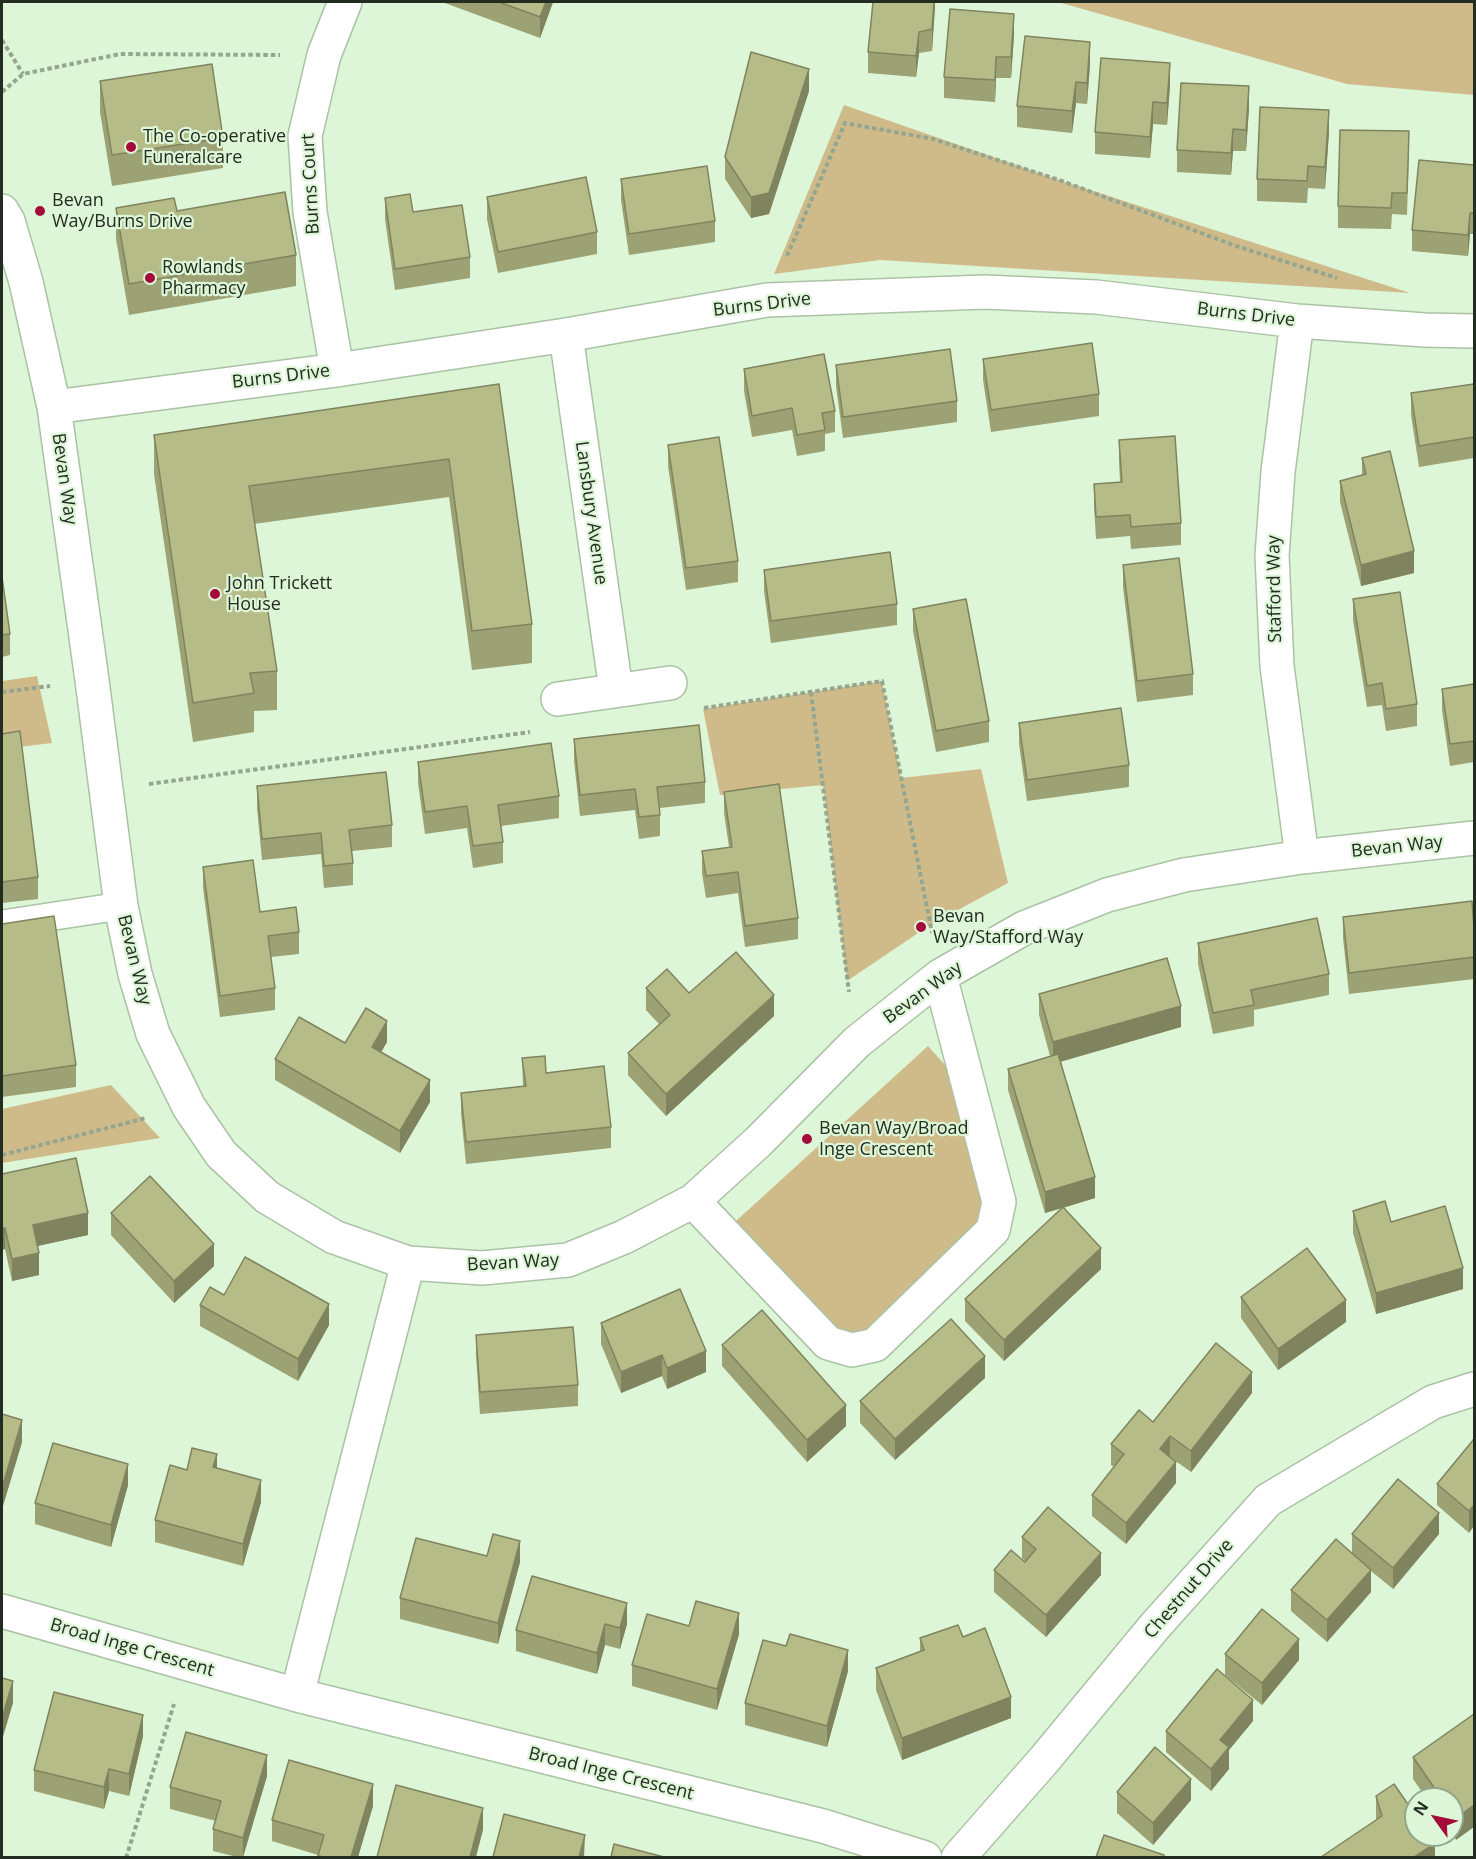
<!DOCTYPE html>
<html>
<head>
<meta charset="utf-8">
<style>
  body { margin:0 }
  #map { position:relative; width:1476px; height:1859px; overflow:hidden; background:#def6d8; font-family:"Open Sans",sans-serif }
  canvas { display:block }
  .frame { position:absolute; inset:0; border:3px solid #232c20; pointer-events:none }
  .north { position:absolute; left:1404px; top:1787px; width:60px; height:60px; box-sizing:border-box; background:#def6d8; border:2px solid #93a58e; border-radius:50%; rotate:303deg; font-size:16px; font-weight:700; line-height:24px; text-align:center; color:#232c20 }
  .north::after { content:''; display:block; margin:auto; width:21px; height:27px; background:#a50b3a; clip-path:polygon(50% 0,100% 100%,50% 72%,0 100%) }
</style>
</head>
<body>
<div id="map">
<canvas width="1476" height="1859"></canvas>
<div class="frame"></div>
<div class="north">N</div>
</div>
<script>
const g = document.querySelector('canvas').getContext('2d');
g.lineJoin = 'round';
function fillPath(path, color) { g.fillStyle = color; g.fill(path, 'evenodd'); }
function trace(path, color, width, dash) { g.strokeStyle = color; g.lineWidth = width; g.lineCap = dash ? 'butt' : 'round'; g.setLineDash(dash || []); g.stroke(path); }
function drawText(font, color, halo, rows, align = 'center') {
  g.font = font + ' "Open Sans",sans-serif'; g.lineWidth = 4.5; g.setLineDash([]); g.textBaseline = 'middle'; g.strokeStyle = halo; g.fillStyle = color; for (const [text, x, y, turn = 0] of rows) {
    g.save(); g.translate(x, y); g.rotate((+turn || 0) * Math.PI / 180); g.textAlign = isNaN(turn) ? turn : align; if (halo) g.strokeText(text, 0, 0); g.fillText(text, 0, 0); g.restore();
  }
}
fillPath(new Path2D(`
  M1058,2H1474V95L1347,84Z
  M844,105L1062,181L1410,293L880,260L774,274Z
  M37,676L52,743L2,749V681Z
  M882,681L901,778L981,769L1008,883L930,925L847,981L823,785L720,795L703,709Z
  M928,1046L946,1066L982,1207L980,1227L870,1334L835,1331L736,1221Z
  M111,1085L160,1138L2,1163V1109Z`), '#cfbb89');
const service = new Path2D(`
  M2,924L121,906`);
const minor = new Path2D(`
  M2,211L8,221L26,282L54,407L92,680L121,906L135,974L153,1034L189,1107L221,1154L267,1197L334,1237L408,1263L482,1268L568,1260L624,1237L693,1201L758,1142L857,1042L940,976L1024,928L1107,895L1184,875L1302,857L1474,838
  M1297,321L1278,472L1272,556L1277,666L1302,857
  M566,335L616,690
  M337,370L310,212L305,136L324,55L345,2
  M54,407L337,370L566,335L767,300L985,292L1096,297L1297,321L1425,330L1474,331
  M558,699L670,683
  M693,1201L828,1343L852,1350L875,1345L993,1230L999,1202L940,976
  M408,1263L297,1695L823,1826L925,1858
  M2,1611L297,1695
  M958,1858L1044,1760L1155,1626L1268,1500L1433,1402L1474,1389`);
trace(service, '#abc2a5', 30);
trace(minor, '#abc2a5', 36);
trace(new Path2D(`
  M2,40L23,74
  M2,92L23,74L120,54L280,55
  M787,256L845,123L933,139L1062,181L1233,245L1337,278
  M2,692L50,686
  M811,692L849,992
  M704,708L882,681L932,933
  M149,784L530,732
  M2,1155L146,1118
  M126,1858L174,1704`), '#94a690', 4, [4.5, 3]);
trace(service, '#fff', 27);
trace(minor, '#fff', 33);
fillPath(new Path2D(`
  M442,2H553L540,38Z
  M935,2L932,51L919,53L916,77L868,73V52Z
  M1014,35L1011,78H996L995,102L944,98V77Z
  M1090,64L1087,104L1076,103L1072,133L1017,127V106Z
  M100,81L223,138V168L112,186L100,112Z
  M1170,85L1167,125L1153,124L1150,158L1095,154V132Z
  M809,91L769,214L751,218L725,179V157Z
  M1249,108L1246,151H1233L1231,175L1177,172V150Z
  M1329,132L1325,189L1308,188L1307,203L1257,201V179Z
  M1409,153L1407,215L1392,214L1391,229L1338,228V206Z
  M1474,165V234H1470L1468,256L1412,251V230Z
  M621,179L715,221V242L629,255L621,200Z
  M487,197L597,232V254L498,273L487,219Z
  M385,198L413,212L470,257V278L395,290L385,219Z
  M116,208L177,211L296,255V286L129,315L116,239Z
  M983,359L1099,394V416L991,432L983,380Z
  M836,365L957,401V422L843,438L836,386Z
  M744,369L835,411V432L825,434V451L797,456L792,430L752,437L744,391Z
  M499,384L532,624V663L472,670L449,497L254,524L277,671V710L254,711V732L193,742L154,474V435Z
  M1474,384V458L1419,467L1411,415V393Z
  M1119,440L1181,523V545L1131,549L1130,536L1096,539L1094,506V484L1120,482L1119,461Z
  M668,445L738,561V582L686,590L668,466Z
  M1362,458L1414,573L1361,586L1340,502V481L1362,475Z
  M1123,565L1193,674V695L1137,702L1123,587Z
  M764,570L897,604V625L771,643L764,591Z
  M2,577L10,634V655L2,657Z
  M1353,599L1417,704V726L1386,731L1382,705L1367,707L1353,620Z
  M913,609L989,721V742L936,752L913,631Z
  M1474,684V762L1450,766L1442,710V689Z
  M1019,723L1129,765V787L1027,801L1019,744Z
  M2,734L38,877V899L2,903Z
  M574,739L705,782V803L660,808V836L639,839L635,810L580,816L574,761Z
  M418,762L559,796V818L501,826L503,842V863L473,868L467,828L425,834L418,783Z
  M257,786L392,825V847L352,851L353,863V885L324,888L321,854L262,860L257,808Z
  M724,792L798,918V939L745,947L738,893L706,898L702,873V851L729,847L724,813Z
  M203,867L260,912L299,932V954L271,957L275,988V1010L220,1017L203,888Z
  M1343,917L1474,927V979L1349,994L1343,938Z
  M2,924L76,1065V1087L2,1097Z
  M1198,943L1329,974V995L1254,1010V1026L1213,1034L1198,964Z
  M646,988L689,993L774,1016L666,1116L628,1075V1053L659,1024L646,1010Z
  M1039,994L1181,1027L1061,1061L1095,1198L1063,1208L1101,1269L1004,1361L965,1321V1299L1062,1208L1045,1213L1008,1090V1069L1050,1056L1039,1015Z
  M387,1042L381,1052L430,1102L400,1153L275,1080V1059L345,1043Z
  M522,1058L546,1073L611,1127V1148L466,1164L461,1114V1093L523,1086Z
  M2,1174L88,1235L37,1246L39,1275L12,1281L5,1249Z
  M1353,1211L1463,1289L1376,1314L1353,1233Z
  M111,1213L214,1266L174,1303L111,1235Z
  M1241,1297L1346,1322L1278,1370L1241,1318Z
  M200,1305L329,1325L298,1381L200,1326Z
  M601,1323L706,1372L667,1389L662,1376L621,1393L601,1344Z
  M476,1335L578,1385V1406L480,1414L476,1356Z
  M722,1345L846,1426L807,1462L722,1366Z
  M985,1378L895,1460L860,1423V1401Z
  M1252,1393L1191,1472L1170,1457L1176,1483L1126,1544L1092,1516V1495L1114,1467L1111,1465V1444L1153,1422Z
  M2,1414L22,1442L2,1509Z
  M1474,1439L1469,1533L1437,1505V1484Z
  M217,1468L261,1502L243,1566L155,1542V1520L187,1470Z
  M128,1485L111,1547L35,1524V1503Z
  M1352,1534H1439L1393,1589L1371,1571V1592L1327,1642L1291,1611V1590L1352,1554Z
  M1022,1537L1101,1575L1046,1637L994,1592V1570L1025,1561L1022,1558Z
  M487,1556L520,1562L498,1644L400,1619V1598Z
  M532,1576L627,1624L620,1649L605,1645L597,1674L516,1651V1630Z
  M689,1626L739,1634L717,1710L632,1686V1665Z
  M963,1637L1011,1718L902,1760L876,1690V1668L920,1652V1638Z
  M786,1646L848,1671L827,1747L745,1725V1703Z
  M1225,1654L1299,1660L1262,1705L1225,1675Z
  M1474,1714L1456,1840L1452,1834V1799H1427L1413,1779V1757Z
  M1253,1721L1229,1750V1769L1211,1791L1166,1752V1731Z
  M143,1736L129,1796L109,1791L104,1809L34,1791V1770Z
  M267,1776L243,1857H237L213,1851V1829L216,1821L170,1809V1787Z
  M1117,1792L1191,1800L1153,1845L1117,1813Z
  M1376,1796L1435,1857L1376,1820Z
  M373,1806L358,1857H318V1855L272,1841V1820Z`), '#9ca274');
fillPath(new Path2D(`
  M546,2H553L540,38V17Z
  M934,2H935V9L932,51V29Z
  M1014,14V35L1011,78V57Z
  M919,32V53L916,77V56Z
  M1090,42V64L1087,104V83Z
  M996,57V78L995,102V80Z
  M1170,63V85L1167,125V103Z
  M809,69V91L769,214L751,218V197Z
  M1076,82V103L1072,133V111Z
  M1249,86V108L1246,151V130Z
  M1153,102V124L1150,158V137Z
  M1329,110V132L1325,189V167Z
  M1233,129V151L1231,175V153Z
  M1470,213V234L1468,256V235Z
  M1414,551V573L1361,586V565Z
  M774,995V1016L666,1116V1094Z
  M1181,1006V1027L1053,1064V1042Z
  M387,1021V1042L372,1068V1047Z
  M430,1080V1102L400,1153V1131Z
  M1095,1177V1198L1045,1213V1192Z
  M88,1213V1235L33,1247V1225Z
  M2,1228H5V1249L2,1250Z
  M214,1244V1266L174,1303V1281Z
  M1101,1248V1269L1004,1361V1340Z
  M39,1253V1275L12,1281V1259Z
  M1463,1268V1289L1376,1314V1293Z
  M1346,1300V1322L1278,1370V1349Z
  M329,1304V1325L298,1381V1359Z
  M706,1351V1372L667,1389V1368Z
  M662,1355V1376L621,1393V1372Z
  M985,1356V1378L895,1460V1439Z
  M1252,1372V1393L1191,1472V1451Z
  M846,1405V1426L807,1462V1440Z
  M22,1420V1442L2,1509V1488Z
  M1170,1436V1457L1160,1449Z
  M217,1454V1476L213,1467Z
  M1176,1462V1483L1126,1544V1523Z
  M128,1464V1485L111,1547V1525Z
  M261,1480V1502L243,1566V1544Z
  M1474,1505V1526L1469,1533V1511Z
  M1439,1513V1534L1393,1589V1568Z
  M520,1541V1562L498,1644V1623Z
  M1101,1553V1575L1046,1637V1615Z
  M1371,1570V1592L1327,1642V1620Z
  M627,1603V1624L620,1649V1628Z
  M739,1613V1634L717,1710V1689Z
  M605,1624V1645L597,1674V1653Z
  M1299,1639V1660L1262,1705V1683Z
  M848,1650V1671L827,1747V1726Z
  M13,1681V1703L2,1740V1718Z
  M1011,1697V1718L902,1760V1738Z
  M1253,1700V1721L1229,1750V1769L1211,1791V1769L1220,1740Z
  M143,1715V1736L129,1796V1774Z
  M267,1755V1776L243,1857V1838Z
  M109,1769V1791L104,1809V1787Z
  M1191,1779V1800L1153,1845V1823Z
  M373,1784V1806L358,1857H351Z
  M1474,1805V1827L1456,1840V1818Z
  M483,1808V1830L476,1857H470Z
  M585,1835L584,1857H579Z
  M1435,1843V1857H1414Z`), '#7f845e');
const building = new Path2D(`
  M499,2H546L540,17Z
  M873,2H934L932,29L919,32L916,56L868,52Z
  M950,9L1014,14L1011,57H996L995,80L944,77Z
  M1025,36L1090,42L1087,83L1076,82L1072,111L1017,106Z
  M751,52L809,69L769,193L751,197L725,157Z
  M1101,58L1170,63L1167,103L1153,102L1150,137L1095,132Z
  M212,64L223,138L112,155L100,81Z
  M1181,83L1249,86L1246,130L1233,129L1231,153L1177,150Z
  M1260,107L1329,110L1325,167L1308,166L1307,181L1257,179Z
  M1340,130L1409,131L1407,193H1392L1391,208L1338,206Z
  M1419,160L1474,165V213H1470L1468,235L1412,230Z
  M707,166L715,221L629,234L621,179Z
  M586,177L597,232L498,252L487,197Z
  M285,192L296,255L129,284L116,208L174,198L177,211Z
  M410,194L413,212L462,205L470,257L395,269L385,198Z
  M1092,343L1099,394L991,410L983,359Z
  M950,349L957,401L843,417L836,365Z
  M824,354L835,411L822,413L825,430L797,435L792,408L752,416L744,369Z
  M499,384L532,624L472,631L449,459L249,486L277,671L250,673L254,693L193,703L154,435Z
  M1474,384V437L1419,446L1411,393Z
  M1175,436L1181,523L1131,527L1130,515L1096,517L1094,484L1122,482L1119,440Z
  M719,437L738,561L686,568L668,445Z
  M1390,451L1414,551L1361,565L1340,481L1366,474L1362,458Z
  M890,552L897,604L771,621L764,570Z
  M1179,558L1193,674L1137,681L1123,565Z
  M2,577L10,634L2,635Z
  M1400,592L1417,704L1386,709L1382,683L1367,686L1353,599Z
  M966,599L989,721L936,731L913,609Z
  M1474,684V741L1450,744L1442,689Z
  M1121,708L1129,765L1027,780L1019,723Z
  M699,725L705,782L657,787L660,815L639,817L635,789L580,795L574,739Z
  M20,731L38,877L2,882V734Z
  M551,743L559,796L498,805L503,842L473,846L467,806L425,812L418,762Z
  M386,772L392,825L349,830L353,863L324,866L321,833L262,839L257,786Z
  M779,784L798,918L745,926L738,872L706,876L702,851L732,847L724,792Z
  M253,860L260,912L296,907L299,932L268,936L275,988L220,996L203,867Z
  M1472,901L1474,927V957L1349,973L1343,917Z
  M54,916L76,1065L2,1076V924Z
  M1317,918L1329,974L1251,990L1254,1005L1213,1013L1198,943Z
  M736,952L774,995L666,1094L628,1053L670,1015L646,988L667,969L689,993Z
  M1167,958L1181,1006L1053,1042L1039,994Z
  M366,1008L387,1021L372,1047L430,1080L400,1131L275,1059L299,1017L345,1043Z
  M1058,1054L1095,1177L1045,1192L1008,1069Z
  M545,1056L546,1073L604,1066L611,1127L466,1142L461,1093L526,1086L522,1058Z
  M76,1158L88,1213L33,1225L39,1253L12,1259L5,1228H2V1174Z
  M150,1176L214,1244L174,1281L111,1213Z
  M1385,1201L1391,1222L1445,1206L1463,1268L1376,1293L1353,1211Z
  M1063,1207L1101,1248L1004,1340L965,1299Z
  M1307,1248L1346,1300L1278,1349L1241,1297Z
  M245,1257L329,1304L298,1359L200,1305L210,1287L224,1295Z
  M680,1289L706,1351L667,1368L662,1355L621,1372L601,1323Z
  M762,1310L846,1405L807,1440L722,1345Z
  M951,1319L985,1356L895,1439L860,1401Z
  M573,1327L578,1385L480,1392L476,1335Z
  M1216,1343L1252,1372L1191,1451L1170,1436L1160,1449L1176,1462L1126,1523L1092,1495L1124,1454L1111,1444L1139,1410L1153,1422Z
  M2,1414L22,1420L2,1488Z
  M1474,1439V1505L1469,1511L1437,1484Z
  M53,1443L128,1464L111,1525L35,1503Z
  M192,1448L217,1454L213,1467L261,1480L243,1544L155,1520L170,1465L187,1470Z
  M1398,1479L1439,1513L1393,1568L1352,1534Z
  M1048,1507L1101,1553L1046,1615L994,1570L1011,1550L1025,1562L1036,1549L1022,1537Z
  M493,1534L520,1541L498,1623L400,1598L416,1538L487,1556Z
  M1336,1539L1371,1570L1327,1620L1291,1590Z
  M532,1576L627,1603L620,1628L605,1624L597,1653L516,1630Z
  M696,1601L739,1613L717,1689L632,1665L647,1614L689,1626Z
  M1262,1609L1299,1639L1262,1683L1225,1654Z
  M958,1625L963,1637L985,1628L1011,1697L902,1738L876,1668L924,1650L920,1638Z
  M790,1634L848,1650L827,1726L745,1703L763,1640L786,1646Z
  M1217,1669L1253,1700L1220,1740L1229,1747L1211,1769L1166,1731Z
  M2,1678L13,1681L2,1718Z
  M54,1692L143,1715L129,1774L109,1769L104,1787L34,1770Z
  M1474,1714V1805L1456,1818L1452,1813V1799H1442L1413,1757Z
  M186,1732L267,1755L243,1838L213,1829L221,1801L170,1787Z
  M1155,1747L1191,1779L1153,1823L1117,1792Z
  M289,1760L373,1784L351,1857H324L318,1856L324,1835L272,1820Z
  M1394,1784L1416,1816V1835H1429L1435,1843L1414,1857H1321L1382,1816L1376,1796Z
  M396,1785L483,1808L470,1857H377Z
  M504,1814L585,1835L579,1857H493Z
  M1104,1835L1164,1855V1857H1096Z
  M614,1844L664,1857H611Z`);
fillPath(building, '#b5bc87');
trace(building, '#7f845e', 1.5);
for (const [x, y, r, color] of [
  [131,147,6,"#a50b3a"],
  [40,211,6,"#a50b3a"],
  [150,278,6,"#a50b3a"],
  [215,594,6,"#a50b3a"],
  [921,927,6,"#a50b3a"],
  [807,1139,6,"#a50b3a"]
]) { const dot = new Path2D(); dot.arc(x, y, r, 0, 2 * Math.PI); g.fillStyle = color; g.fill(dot); trace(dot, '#def6d8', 2); }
drawText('18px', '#232c20', '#def6d8', [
  ["The Co-operative",143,137],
  ["Funeralcare",143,158],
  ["Bevan",52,201],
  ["Way/Burns Drive",52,222],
  ["Rowlands",162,268],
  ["Pharmacy",162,289],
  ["John Trickett",227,584],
  ["House",227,605],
  ["Bevan",933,917],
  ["Way/Stafford Way",933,938],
  ["Bevan Way/Broad",819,1129],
  ["Inge Crescent",819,1150]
], 'left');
drawText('18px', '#232c20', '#def6d8', [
  ["Burns Court",311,184,-93],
  ["Burns Drive",762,305,-7],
  ["Burns Drive",1246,315,7],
  ["Burns Drive",281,377,-7],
  ["Bevan Way",64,479,82],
  ["Lansbury Avenue",591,513,82],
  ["Stafford Way",1275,589,-91],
  ["Bevan Way",1397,847,-6],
  ["Bevan Way",134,960,76],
  ["Bevan Way",923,993,-36],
  ["Bevan Way",513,1263,-3],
  ["Chestnut Drive",1189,1589,-49],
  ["Broad Inge Crescent",132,1648,16],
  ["Broad Inge Crescent",611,1774,14]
]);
</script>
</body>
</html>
